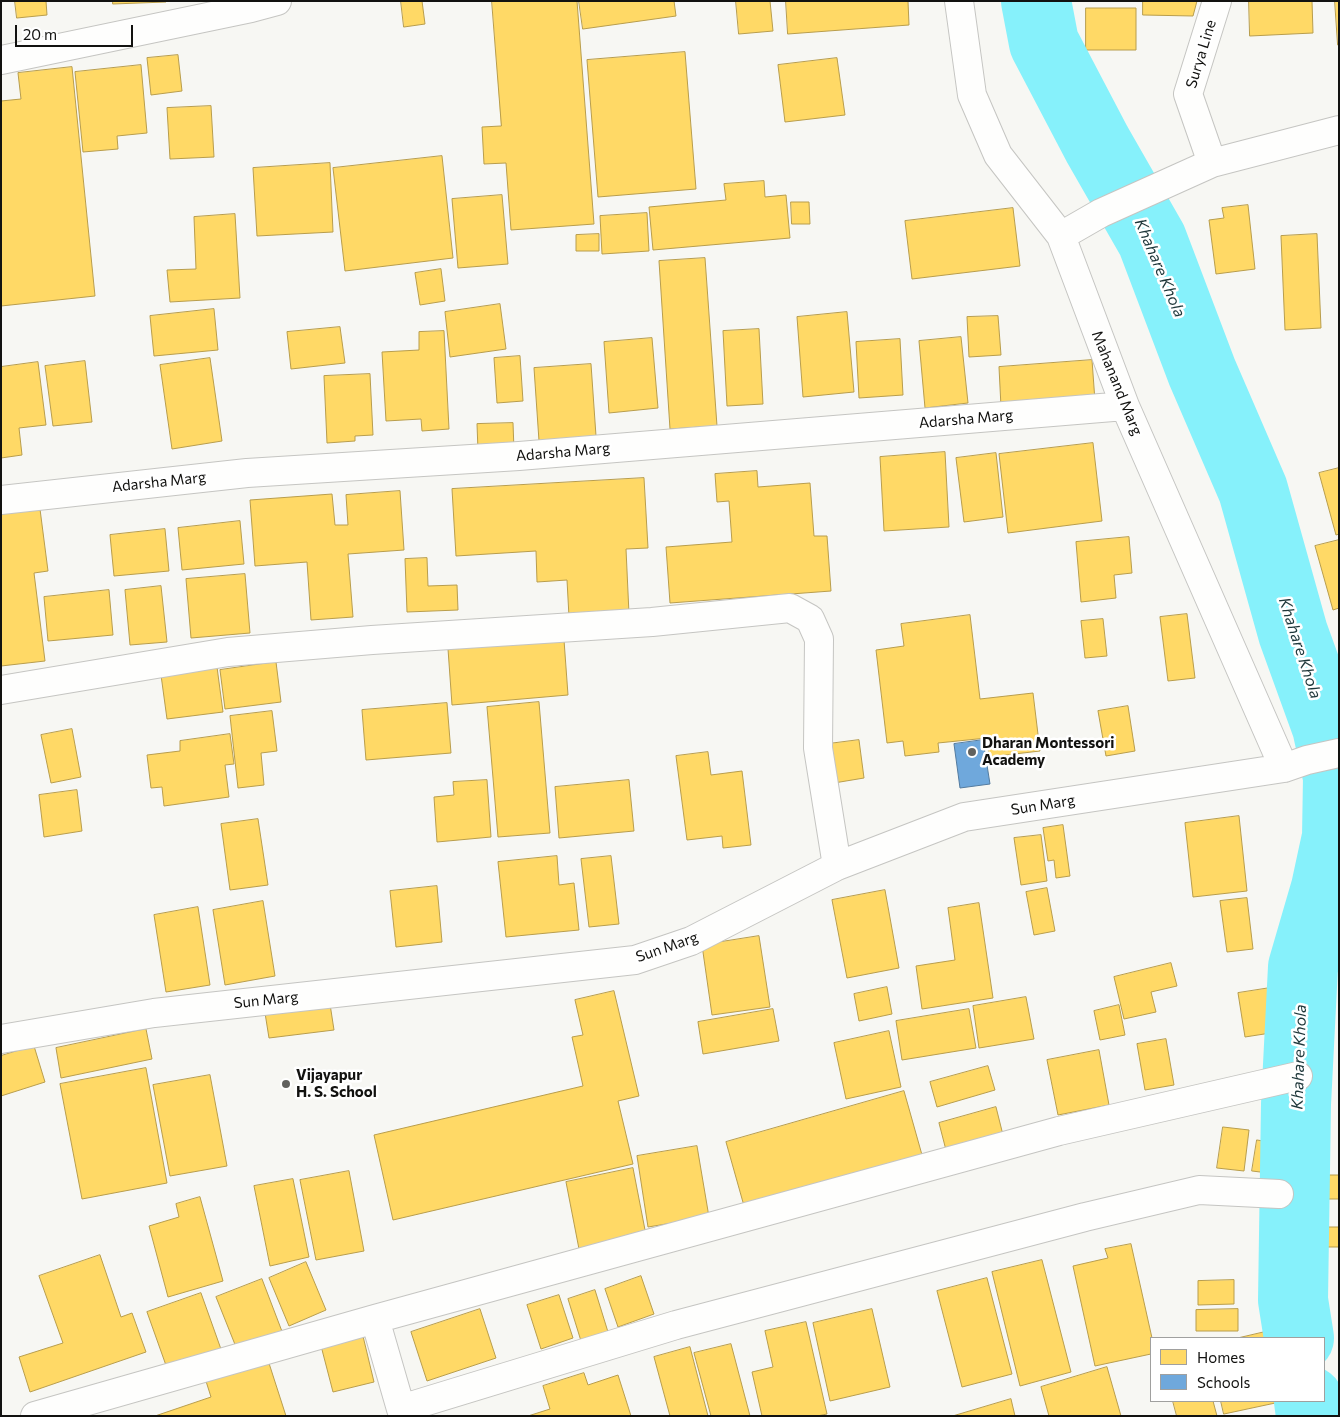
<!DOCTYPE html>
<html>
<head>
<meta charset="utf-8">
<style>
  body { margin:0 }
  #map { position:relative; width:1340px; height:1417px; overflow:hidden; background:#f7f7f3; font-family:Commissioner,sans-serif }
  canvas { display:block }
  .frame { position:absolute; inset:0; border:2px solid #121210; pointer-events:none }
  .legend { position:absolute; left:1150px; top:1337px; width:175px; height:65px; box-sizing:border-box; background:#fff; border:1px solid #a0a09f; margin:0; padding:6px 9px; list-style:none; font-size:15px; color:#121210 }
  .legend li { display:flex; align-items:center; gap:10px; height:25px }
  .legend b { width:25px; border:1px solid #a0a09f }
  .scale { position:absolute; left:15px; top:25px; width:118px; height:22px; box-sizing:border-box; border:2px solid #121210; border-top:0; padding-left:6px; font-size:15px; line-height:18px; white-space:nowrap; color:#121210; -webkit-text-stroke:4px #fff; paint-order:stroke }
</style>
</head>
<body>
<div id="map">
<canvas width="1340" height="1417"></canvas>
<div class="frame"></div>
<ul class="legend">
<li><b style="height:14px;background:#ffd966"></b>Homes</li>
<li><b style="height:14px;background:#6fa8dc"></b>Schools</li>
</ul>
<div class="scale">20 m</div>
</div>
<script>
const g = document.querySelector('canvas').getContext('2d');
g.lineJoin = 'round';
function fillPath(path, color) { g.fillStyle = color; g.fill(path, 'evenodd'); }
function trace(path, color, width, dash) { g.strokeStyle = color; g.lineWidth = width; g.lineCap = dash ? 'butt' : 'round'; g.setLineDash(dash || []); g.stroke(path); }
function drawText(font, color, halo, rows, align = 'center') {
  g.font = font + ' Commissioner,sans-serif'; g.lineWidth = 5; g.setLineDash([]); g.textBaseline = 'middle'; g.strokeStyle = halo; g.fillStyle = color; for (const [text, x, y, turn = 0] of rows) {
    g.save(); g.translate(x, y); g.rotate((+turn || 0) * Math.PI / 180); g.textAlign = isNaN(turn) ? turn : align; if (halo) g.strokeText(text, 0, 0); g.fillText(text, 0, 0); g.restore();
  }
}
const homes = new Path2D(`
  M15,1H46L47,15L17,18Z
  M113,1H166V2L113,4Z
  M401,1H422L425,24L404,27Z
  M492,1H577L594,224L511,230L506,163L484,164L482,127L501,126Z
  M579,1H674L676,16L583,29Z
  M736,1H770L773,31L739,34Z
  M786,1H908L909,25L788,34Z
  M1143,1H1197L1193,16L1143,15Z
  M1249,1H1312L1313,33L1250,36Z
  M1335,1H1339V45H1338Z
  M1086,8H1136V50H1086Z
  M685,52L696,189L598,197L587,60Z
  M178,55L182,91L151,95L147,58Z
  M837,58L845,115L785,122L778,65Z
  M141,65L147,133L117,136L118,149L83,152L75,72Z
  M72,67L95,296L1,306V101L21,99L18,73Z
  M211,106L214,157L170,159L167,108Z
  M442,156L453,258L345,271L333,168Z
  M330,163L333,232L257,236L253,168Z
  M764,181L765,197L786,195L790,238L653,250L649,207L726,200L724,184Z
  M502,195L508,264L458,268L452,199Z
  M791,202H809L810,224H792Z
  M1248,205L1255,269L1216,274L1209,220L1224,218L1222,208Z
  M1013,208L1020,266L912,279L905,221Z
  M647,213L649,251L602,254L600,216Z
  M235,214L240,298L170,302L167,270L196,269L194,217Z
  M599,234V251H576V235Z
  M1317,234L1321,328L1285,330L1281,236Z
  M705,258L717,426L670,429L659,261Z
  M441,269L445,301L420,305L415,273Z
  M500,304L506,349L450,357L445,312Z
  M214,309L218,350L154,356L150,316Z
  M847,312L854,392L803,397L797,317Z
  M998,316L1001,355L969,357L967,317Z
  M340,327L345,363L291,369L287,332Z
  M759,329L763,404L727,406L723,331Z
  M444,331L449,429L422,431L421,419L386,421L382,352L419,350V332Z
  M961,337L968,403L925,408L919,341Z
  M652,338L658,408L609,413L604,342Z
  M900,339L903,395L859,398L856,342Z
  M520,356L523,401L497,403L494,358Z
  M210,358L222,441L172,449L160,365Z
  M1092,360L1095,401L1001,407L999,367Z
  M85,361L92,422L53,426L45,366Z
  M38,362L46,425L19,428L22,455L1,458V367Z
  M591,364L596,436L539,441L534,368Z
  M370,374L373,435L355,436V441L327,443L324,376Z
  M513,423L514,450L478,451L477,424Z
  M1093,443L1102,521L1008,533L999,454Z
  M945,452L949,527L884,531L880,457Z
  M996,453L1003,517L964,522L956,458Z
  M1339,468V534L1336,535L1319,473Z
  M757,471L758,487L810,483L814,536H827L831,591L670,603L666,547L732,542L729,501L717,502L715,474Z
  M644,478L648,548L626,549L629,614L569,617L567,580L537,582L536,551L456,556L452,489Z
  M400,491L404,550L348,554L353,617L311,620L307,562L255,566L250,500L332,494L335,525H348L346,495Z
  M40,509L48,571L34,573L45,661L1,666V514Z
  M240,521L244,564L182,570L178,528Z
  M165,529L169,571L114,576L110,535Z
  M1129,537L1132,573L1114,575L1116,598L1081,602L1076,542Z
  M1339,540V608L1333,610L1315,546Z
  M427,558L428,586L457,585L458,610L407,612L405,559Z
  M245,574L250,633L191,638L186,579Z
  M161,586L167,642L130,645L125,590Z
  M109,590L113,635L48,641L44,597Z
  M1187,614L1195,678L1168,681L1160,617Z
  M970,615L980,699L1033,693L1040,751L989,757L987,738L938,743L939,752L905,756L903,741L887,743L876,650L904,646L901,624Z
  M1103,619L1107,656L1085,658L1081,621Z
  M564,640L568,695L452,705L448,649Z
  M276,662L281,702L225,709L220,670Z
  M217,667L223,712L167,719L161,675Z
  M539,702L550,833L498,837L487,707Z
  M447,703L451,753L366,760L362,710Z
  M1128,706L1135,751L1106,756L1098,711Z
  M272,711L277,751L261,753L264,785L238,788L230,716Z
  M72,729L81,777L51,783L41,735Z
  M230,734L234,764L225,765L229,797L164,806L162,787L151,788L147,755L180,751V741Z
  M859,740L864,778L834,783L828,744Z
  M708,752L711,775L742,771L751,845L723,848L722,836L687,840L676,756Z
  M487,780L491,837L437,842L434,797L454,795L453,782Z
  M629,780L634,831L559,838L555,787Z
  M77,790L82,831L44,837L39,795Z
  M1239,816L1247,891L1193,897L1185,823Z
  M258,819L268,885L230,890L221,824Z
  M1063,825L1070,876L1056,878L1054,860L1048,861L1043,828Z
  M1041,835L1047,881L1021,885L1014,838Z
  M557,856L559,885L574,883L579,930L506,937L498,862Z
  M611,856L619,924L589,927L581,859Z
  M437,886L442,942L396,947L390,891Z
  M1047,888L1055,931L1034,935L1026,892Z
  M885,890L899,968L847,978L832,900Z
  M1247,898L1253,949L1227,952L1220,901Z
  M263,901L275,976L225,985L213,910Z
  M979,903L993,998L922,1009L916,966L955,960L948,908Z
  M198,907L210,985L166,992L154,915Z
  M759,936L770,1007L712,1015L702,945Z
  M1171,963L1177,986L1151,992L1156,1012L1124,1019L1114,977Z
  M887,987L892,1014L859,1021L854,994Z
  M1270,988L1277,1032L1245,1037L1238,993Z
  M614,991L639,1096L618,1101L633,1164L393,1220L374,1135L583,1086L572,1037L583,1035L575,1000Z
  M1026,997L1034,1039L979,1048L973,1006Z
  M330,1004L334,1030L269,1038L265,1013Z
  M1119,1005L1125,1035L1100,1040L1094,1011Z
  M773,1009L779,1041L703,1054L698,1022Z
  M969,1009L976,1048L902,1060L896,1021Z
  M146,1029L152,1059L61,1078L56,1048Z
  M889,1031L901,1087L846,1099L834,1043Z
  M1166,1039L1174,1085L1145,1090L1137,1044Z
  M34,1046L45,1082L1,1096V1056Z
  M1099,1050L1109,1105L1058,1115L1047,1060Z
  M988,1066L995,1090L937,1107L930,1082Z
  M146,1068L167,1183L82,1199L60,1084Z
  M210,1075L227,1166L170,1176L153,1085Z
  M904,1091L924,1162L746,1213L726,1142Z
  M996,1107L1004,1139L947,1154L939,1123Z
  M1223,1127L1249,1130L1244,1171L1217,1168Z
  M1257,1140L1281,1144L1276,1174L1252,1171Z
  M697,1146L709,1217L648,1227L637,1156Z
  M633,1168L646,1235L579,1249L566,1182Z
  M349,1171L364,1251L316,1260L300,1180Z
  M1322,1175H1339V1199H1322Z
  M293,1179L309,1257L270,1266L254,1186Z
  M200,1197L223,1281L168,1297L149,1226L179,1217L176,1204Z
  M1325,1227H1339V1247H1324Z
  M1131,1244L1152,1338L1151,1354L1095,1366L1073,1266L1108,1258L1105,1249Z
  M100,1255L121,1317L132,1313L146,1352L30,1392L19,1357L63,1343L39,1276Z
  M1042,1260L1071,1372L1020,1386L992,1272Z
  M306,1262L326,1310L289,1326L269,1278Z
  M641,1276L654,1314L618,1327L605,1289Z
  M987,1278L1012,1374L962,1387L937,1291Z
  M262,1279L283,1334L238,1352L216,1297Z
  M1234,1280V1304L1198,1305V1281Z
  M595,1290L608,1332L581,1341L568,1299Z
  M201,1293L222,1352L168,1371L147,1312Z
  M559,1295L573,1338L541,1349L527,1305Z
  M480,1309L496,1358L427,1381L411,1332Z
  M872,1309L890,1387L830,1401L813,1323Z
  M1238,1309V1331H1196V1310Z
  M806,1322L827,1414L817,1416H762L752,1372L773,1367L765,1331Z
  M362,1332L374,1382L333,1392L320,1342Z
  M1265,1332L1267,1338H1238Z
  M731,1344L750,1416H711L694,1353Z
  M690,1347L708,1416H670L654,1357Z
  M267,1357L286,1416H155L211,1397L205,1378Z
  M1107,1367L1121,1416H1049L1041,1387Z
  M584,1373L588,1385L618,1375L631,1416H528L550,1409L543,1386Z
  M1011,1399L1015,1416H953Z
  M1173,1401H1213L1217,1416H1177Z
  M1221,1401H1280V1402L1224,1414Z`);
fillPath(homes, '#ffd966');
trace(homes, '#b89d4c', 1);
const schools = new Path2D(`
  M983,740L990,784L960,788L954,744Z`);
fillPath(schools, '#6fa8dc');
trace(schools, '#537b9f', 1);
trace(new Path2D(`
  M1036,1L1044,43L1097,144L1152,240L1202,372L1253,490L1293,633L1327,727L1338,777L1337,837L1326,888L1303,967L1296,1104L1293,1300L1299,1338
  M1309,1401L1311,1416`), '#86f1fb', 70);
const street = new Path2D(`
  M959,1L972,95L998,155L1061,236L1125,406L1284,768
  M1,60L251,8L277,1
  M1212,163L1188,94L1217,1
  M1061,236L1101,213L1212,163L1339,130
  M1,500L247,473L519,456L1125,406
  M1,690L228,652L372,640L652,622L790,608L810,619L819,639L818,748L837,866
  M1,1039L154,1013L635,960L691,941L837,866L964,817L1284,768L1307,760L1339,753
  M375,1319L401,1409L676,1325L1085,1217L1199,1190L1279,1194
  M35,1416L375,1319L1059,1131L1298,1076`);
trace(street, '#c5c5c2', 30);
trace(street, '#fefefd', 28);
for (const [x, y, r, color] of [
  [972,752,5,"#62625f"],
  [286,1084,5,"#62625f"]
]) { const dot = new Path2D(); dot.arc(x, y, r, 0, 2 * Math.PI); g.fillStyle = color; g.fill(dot); trace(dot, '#fff', 2); }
drawText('15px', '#121210', '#fff', [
  ["Surya Line",1201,54,-73],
  ["Mahanand Marg",1117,383,68],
  ["Adarsha Marg",966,419,-5],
  ["Adarsha Marg",563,452,-5],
  ["Adarsha Marg",159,482,-6],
  ["Sun Marg",1043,805,-9],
  ["Sun Marg",667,947,-19],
  ["Sun Marg",266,1000,-6]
]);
drawText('bold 15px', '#121210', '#fff', [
  ["Dharan Montessori",982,743],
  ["Academy",982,760],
  ["Vijayapur",296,1075],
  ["H. S. School",296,1092]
], 'left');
drawText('italic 16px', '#1e373a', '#fff', [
  ["Khahare Khola",1160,268,67],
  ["Khahare Khola",1300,648,72],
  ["Khahare Khola",1299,1057,-88]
]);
</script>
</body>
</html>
